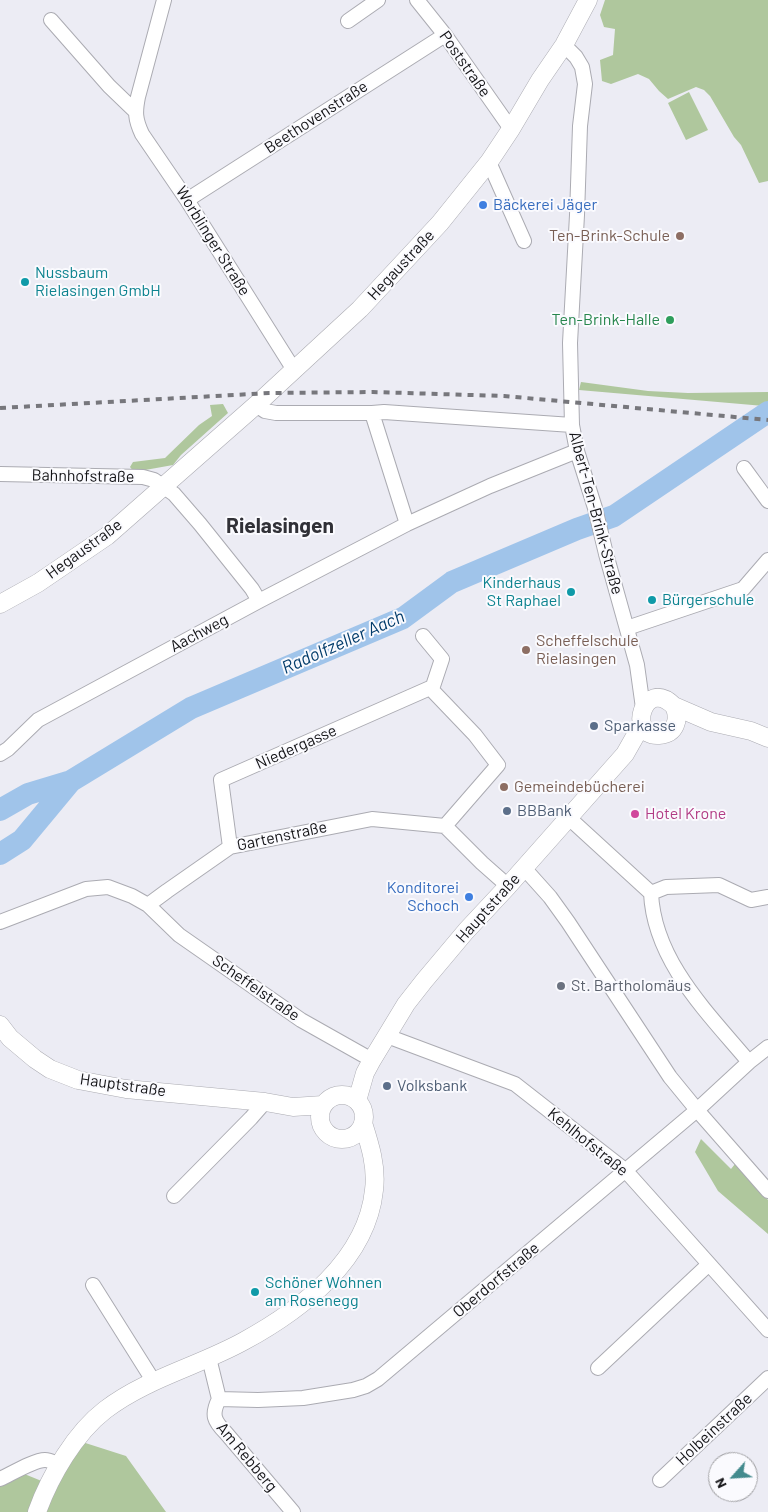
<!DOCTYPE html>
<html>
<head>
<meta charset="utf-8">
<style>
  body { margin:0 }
  #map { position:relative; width:768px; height:1512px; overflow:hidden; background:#ececf4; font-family:Barlow,sans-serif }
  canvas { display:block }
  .north { position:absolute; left:708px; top:1452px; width:50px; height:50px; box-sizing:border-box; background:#fafafe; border:1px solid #9e9ea1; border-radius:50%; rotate:244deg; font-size:14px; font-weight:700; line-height:20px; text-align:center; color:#131316 }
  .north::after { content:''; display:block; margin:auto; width:18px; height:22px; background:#438b8e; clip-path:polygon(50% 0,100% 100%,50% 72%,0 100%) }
</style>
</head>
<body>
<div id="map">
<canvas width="768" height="1512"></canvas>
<div class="north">N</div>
</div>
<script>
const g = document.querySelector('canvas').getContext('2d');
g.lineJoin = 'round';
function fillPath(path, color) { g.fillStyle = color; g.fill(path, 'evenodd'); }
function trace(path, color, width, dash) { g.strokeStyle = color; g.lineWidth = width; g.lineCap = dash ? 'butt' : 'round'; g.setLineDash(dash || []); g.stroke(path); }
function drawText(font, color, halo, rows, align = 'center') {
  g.font = font + ' Barlow,sans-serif'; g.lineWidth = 4; g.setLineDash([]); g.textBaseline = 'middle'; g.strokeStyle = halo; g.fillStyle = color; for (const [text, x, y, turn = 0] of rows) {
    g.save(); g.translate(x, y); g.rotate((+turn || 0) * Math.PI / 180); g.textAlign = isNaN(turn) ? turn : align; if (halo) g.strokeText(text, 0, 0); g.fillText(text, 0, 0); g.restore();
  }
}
fillPath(new Path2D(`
  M605,0H768V181L759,183L741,145L734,137L710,96L704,90L696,87L668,99L659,91L649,79L638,74L611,84L602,81L600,60L613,55L615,29L604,27L600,15Z
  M689,92L708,130L686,140L668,103Z
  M581,382L648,391L688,393L768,392V404L764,406L579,390Z
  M223,404L228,413L181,455L173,465L134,472L130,467L133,462L165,458L199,425L212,416L210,405Z
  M701,1139L731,1169L735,1164L768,1200V1234L718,1191L695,1152Z
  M76,1440L126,1456L166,1512H0V1479L17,1471L49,1484Z`), '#afc79d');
trace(new Path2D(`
  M0,810L28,794L71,781
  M0,854L22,840L71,781L191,708L403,618L452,582L577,529L614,516L768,412`), '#a0c4ea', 22);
const minor = new Path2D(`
  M164,0L138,97C135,112 135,119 142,134L187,200L294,370
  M417,0L445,35L511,129
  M51,20L109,86L135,111
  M348,21L378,0
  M564,45L576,57L582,67L585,84L580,126L577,215L570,343L572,425L577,451L595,508L606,554L637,665L643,708
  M489,162L524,241
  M187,200L445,35
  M256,405L265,411L276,413H372L384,412L572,425
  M372,413L407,524
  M744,468L768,501
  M0,474L143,477L154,480L174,494L200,524L252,589L259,601
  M627,628L743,589L768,560
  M423,636L442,659L432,689
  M0,754L8,749L38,720L259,601L407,524L490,486L577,451
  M569,818L651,893C654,961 708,1013 749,1062
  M230,847L221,780L430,688L475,735L498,765L445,826
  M524,868L550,897L568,922L670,1077L697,1110L768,1191
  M651,893L666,887L719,885L751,900L768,897
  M148,905L167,891L230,847L372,819L445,826L482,863L508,886
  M0,922L86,889L108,887L132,896L148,905L179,935L301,1020L372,1060
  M387,1036L515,1084L625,1170L768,1330
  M174,1196L251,1118L265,1102
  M93,1285L154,1382
  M209,1358L219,1399
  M598,1368L709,1264
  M219,1399L258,1400L303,1398L353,1390L366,1386L378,1379L697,1110L749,1062L768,1047
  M219,1399C211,1415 214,1421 226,1433L293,1512
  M0,1479C11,1474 34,1460 45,1460C50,1460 55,1463 60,1465
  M660,1480L768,1378`);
const major = new Path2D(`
  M0,604L38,583L107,536L256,405L360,309L440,223L489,162L511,129L540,80L564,45L588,0
  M674,706C680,719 676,734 659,735C626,737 644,676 674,706L711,722L751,731L768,738
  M0,1025L10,1038L35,1059L50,1069L78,1080L126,1089L265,1102L293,1107L323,1105
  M320 1117a22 22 0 1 1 44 0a22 22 0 1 1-44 0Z
  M357,1101L365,1073L372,1060L406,1004L424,981L466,931L508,886L625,754L642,724
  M37,1512C50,1476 75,1433 105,1410C147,1378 199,1366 244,1341C301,1310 367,1260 374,1190C377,1167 370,1145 363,1123`);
trace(minor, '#ababb2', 16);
trace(major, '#ababb2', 19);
trace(minor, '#fff', 14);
trace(major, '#fff', 18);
trace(new Path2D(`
  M0,408L269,393L373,392L504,396L768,420`), '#77777c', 4, [6, 6]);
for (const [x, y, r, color] of [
  [483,205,5,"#3f7fe0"],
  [680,236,5,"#8d6e63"],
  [25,282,5,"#0f9aa8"],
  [670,320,5,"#2e9e5b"],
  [571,592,5,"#0f9aa8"],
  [652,600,5,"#0f9aa8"],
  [526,650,5,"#8d6e63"],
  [594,726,5,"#5c6f8a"],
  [504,787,5,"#8d6e63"],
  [507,811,5,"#5c6f8a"],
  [635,814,5,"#d1479c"],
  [469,897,5,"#3f7fe0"],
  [561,986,5,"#6b7280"],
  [387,1086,5,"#5c6f8a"],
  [255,1292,5,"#0f9aa8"]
]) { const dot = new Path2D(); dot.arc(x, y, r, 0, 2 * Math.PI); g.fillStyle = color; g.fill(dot); trace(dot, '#fafafe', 2); }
drawText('16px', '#131316', '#fafafe', [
  ["Poststraße",465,64,55],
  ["Beethovenstraße",316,117,-33],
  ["Worblinger Straße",213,241,58],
  ["Hegaustraße",401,265,-47],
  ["Bahnhofstraße",83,476,1],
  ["Albert-Ten-Brink-Straße",596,513,75],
  ["Hegaustraße",84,549,-36],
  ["Aachweg",199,633,-28],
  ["Niedergasse",296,747,-24],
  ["Gartenstraße",282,836,-12],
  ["Hauptstraße",488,908,-48],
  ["Scheffelstraße",256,988,35],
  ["Hauptstraße",123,1085,8],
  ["Kehlhofstraße",588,1142,39],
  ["Oberdorfstraße",496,1280,-40],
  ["Holbeinstraße",714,1429,-43],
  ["Am Rebberg",247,1457,50]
]);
drawText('16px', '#366cbe', '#fafafe', [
  ["Bäckerei Jäger",493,205],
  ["Konditorei",459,888,"right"],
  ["Schoch",459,906,"right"]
], 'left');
drawText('16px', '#785e54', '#fafafe', [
  ["Ten-Brink-Schule",670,236,"right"],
  ["Scheffelschule",536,641],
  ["Rielasingen",536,659],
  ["Gemeindebücherei",514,787]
], 'left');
drawText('16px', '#0d838f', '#fafafe', [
  ["Nussbaum",35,273],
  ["Rielasingen GmbH",35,291],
  ["Kinderhaus",561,583,"right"],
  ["St Raphael",561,601,"right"],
  ["Bürgerschule",662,600],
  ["Schöner Wohnen",265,1283],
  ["am Rosenegg",265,1301]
], 'left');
drawText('16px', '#27864d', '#fafafe', [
  ["Ten-Brink-Halle",660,320]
], 'right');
drawText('16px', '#4e5e75', '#fafafe', [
  ["Sparkasse",604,726],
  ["BBBank",517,811],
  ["Volksbank",397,1086]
], 'left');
drawText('16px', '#b23c85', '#fafafe', [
  ["Hotel Krone",645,814]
], 'left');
drawText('16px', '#5b616d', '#fafafe', [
  ["St. Bartholomäus",571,986]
], 'left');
drawText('italic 18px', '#023c6b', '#fafafe', [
  ["Radolfzeller Aach",343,642,-24]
]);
drawText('bold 21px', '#313137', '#fafafe', [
  ["Rielasingen",280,526]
]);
</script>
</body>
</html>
